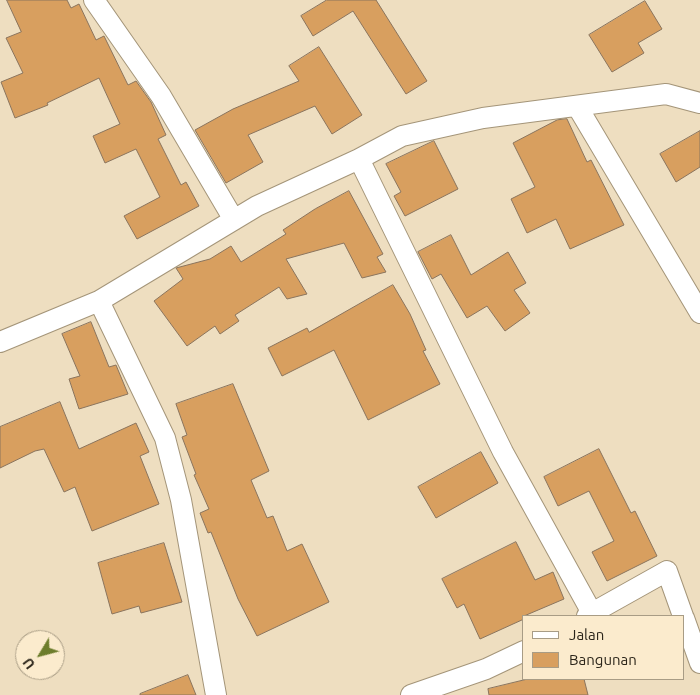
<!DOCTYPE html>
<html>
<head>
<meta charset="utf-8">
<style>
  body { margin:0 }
  #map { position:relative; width:700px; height:695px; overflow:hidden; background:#eedec0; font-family:Ubuntu,sans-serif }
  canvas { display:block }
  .legend { position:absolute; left:522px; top:615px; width:162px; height:65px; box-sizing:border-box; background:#fbebcd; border:1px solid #a89c85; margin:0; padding:6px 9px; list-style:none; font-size:15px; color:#2b251a }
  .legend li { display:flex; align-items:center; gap:10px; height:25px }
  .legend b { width:25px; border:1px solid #a89c85 }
  .north { position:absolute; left:15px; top:630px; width:50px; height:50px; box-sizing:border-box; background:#fbebcd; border:1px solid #a89c85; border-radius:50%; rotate:233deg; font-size:14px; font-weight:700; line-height:20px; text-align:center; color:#2b251a }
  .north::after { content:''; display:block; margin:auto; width:18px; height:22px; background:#6d7d2c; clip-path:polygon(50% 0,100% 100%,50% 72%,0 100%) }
</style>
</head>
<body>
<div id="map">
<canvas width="700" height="695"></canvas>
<ul class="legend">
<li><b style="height:6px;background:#fff"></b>Jalan</li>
<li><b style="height:14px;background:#d89f5f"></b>Bangunan</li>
</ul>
<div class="north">U</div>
</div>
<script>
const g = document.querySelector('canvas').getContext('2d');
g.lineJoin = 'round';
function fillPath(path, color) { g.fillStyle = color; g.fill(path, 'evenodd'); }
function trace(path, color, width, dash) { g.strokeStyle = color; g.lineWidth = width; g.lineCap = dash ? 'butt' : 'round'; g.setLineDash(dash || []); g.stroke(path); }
const building = new Path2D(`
  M7,0H67L71,8L79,4L96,40L104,36L128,85L136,81L151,102L166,135L158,139L181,185L186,182L199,206L137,239L124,216L160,197L136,149L105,163L93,136L120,124L99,78L47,103L48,105L15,118L1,82L23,73L6,38L21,32Z
  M327,0H376L427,81L406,94L353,11L313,36L301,16Z
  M645,1L662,29L638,43L644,53L612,72L589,35Z
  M319,47L362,115L332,134L315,106L248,135L263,162L226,183L195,130L233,109L299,81L289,66Z
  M567,119L587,162L591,160L624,225L570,249L556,219L527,233L511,199L535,187L513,143L557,120Z
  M700,131V167L676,182L660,154Z
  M434,141L458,189L405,216L394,196L401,192L386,164Z
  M349,191L383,254L377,257L386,272L362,278L344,243L286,259L307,294L287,299L279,287L235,315L239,321L220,334L215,326L187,346L154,301L183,279L176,268L210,259L231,246L241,262L286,234L283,230L315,209Z
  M451,235L471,275L508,252L526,283L514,290L530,313L505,331L487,306L467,318L441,274L432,279L418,252Z
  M393,285L410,314L426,350L423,351L440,384L368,420L334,350L282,376L268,348L307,328L309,332Z
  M91,322L109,367L116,365L128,394L79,409L69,379L80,376L62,334Z
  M233,384L269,471L251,480L267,518L273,516L287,551L302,544L329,602L257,636L238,599L211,532L208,533L200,513L209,509L194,475L196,474L182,437L187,435L176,404Z
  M60,402L79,449L136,423L149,452L140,456L159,504L92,531L75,487L64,492L44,449L35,451L0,468V427Z
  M599,449L631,513L635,511L657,556L607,581L592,552L614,541L589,491L558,506L544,477Z
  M481,452L498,483L436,518L418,487Z
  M516,542L535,580L553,572L564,599L524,616V619L480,639L464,604L457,608L442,579Z
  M164,543L182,602L141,613L139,606L112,614L98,563Z
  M188,675L196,695H140V694Z
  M528,679H584L588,695H489L488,689Z`);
fillPath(building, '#d89f5f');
trace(building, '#8a745d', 1);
const minor = new Path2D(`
  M94,0L161,96L234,220
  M577,106L700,313
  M359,159L503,452L592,613L587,616
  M99,301L165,438L181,500L216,695
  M0,342L99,301L257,206L359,159L402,136L483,118L666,94L700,103
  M592,613L667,571L683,616
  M684,618L700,663
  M411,695L486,669L524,651`);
trace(minor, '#a49579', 22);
trace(minor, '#fff', 20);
</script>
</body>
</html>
